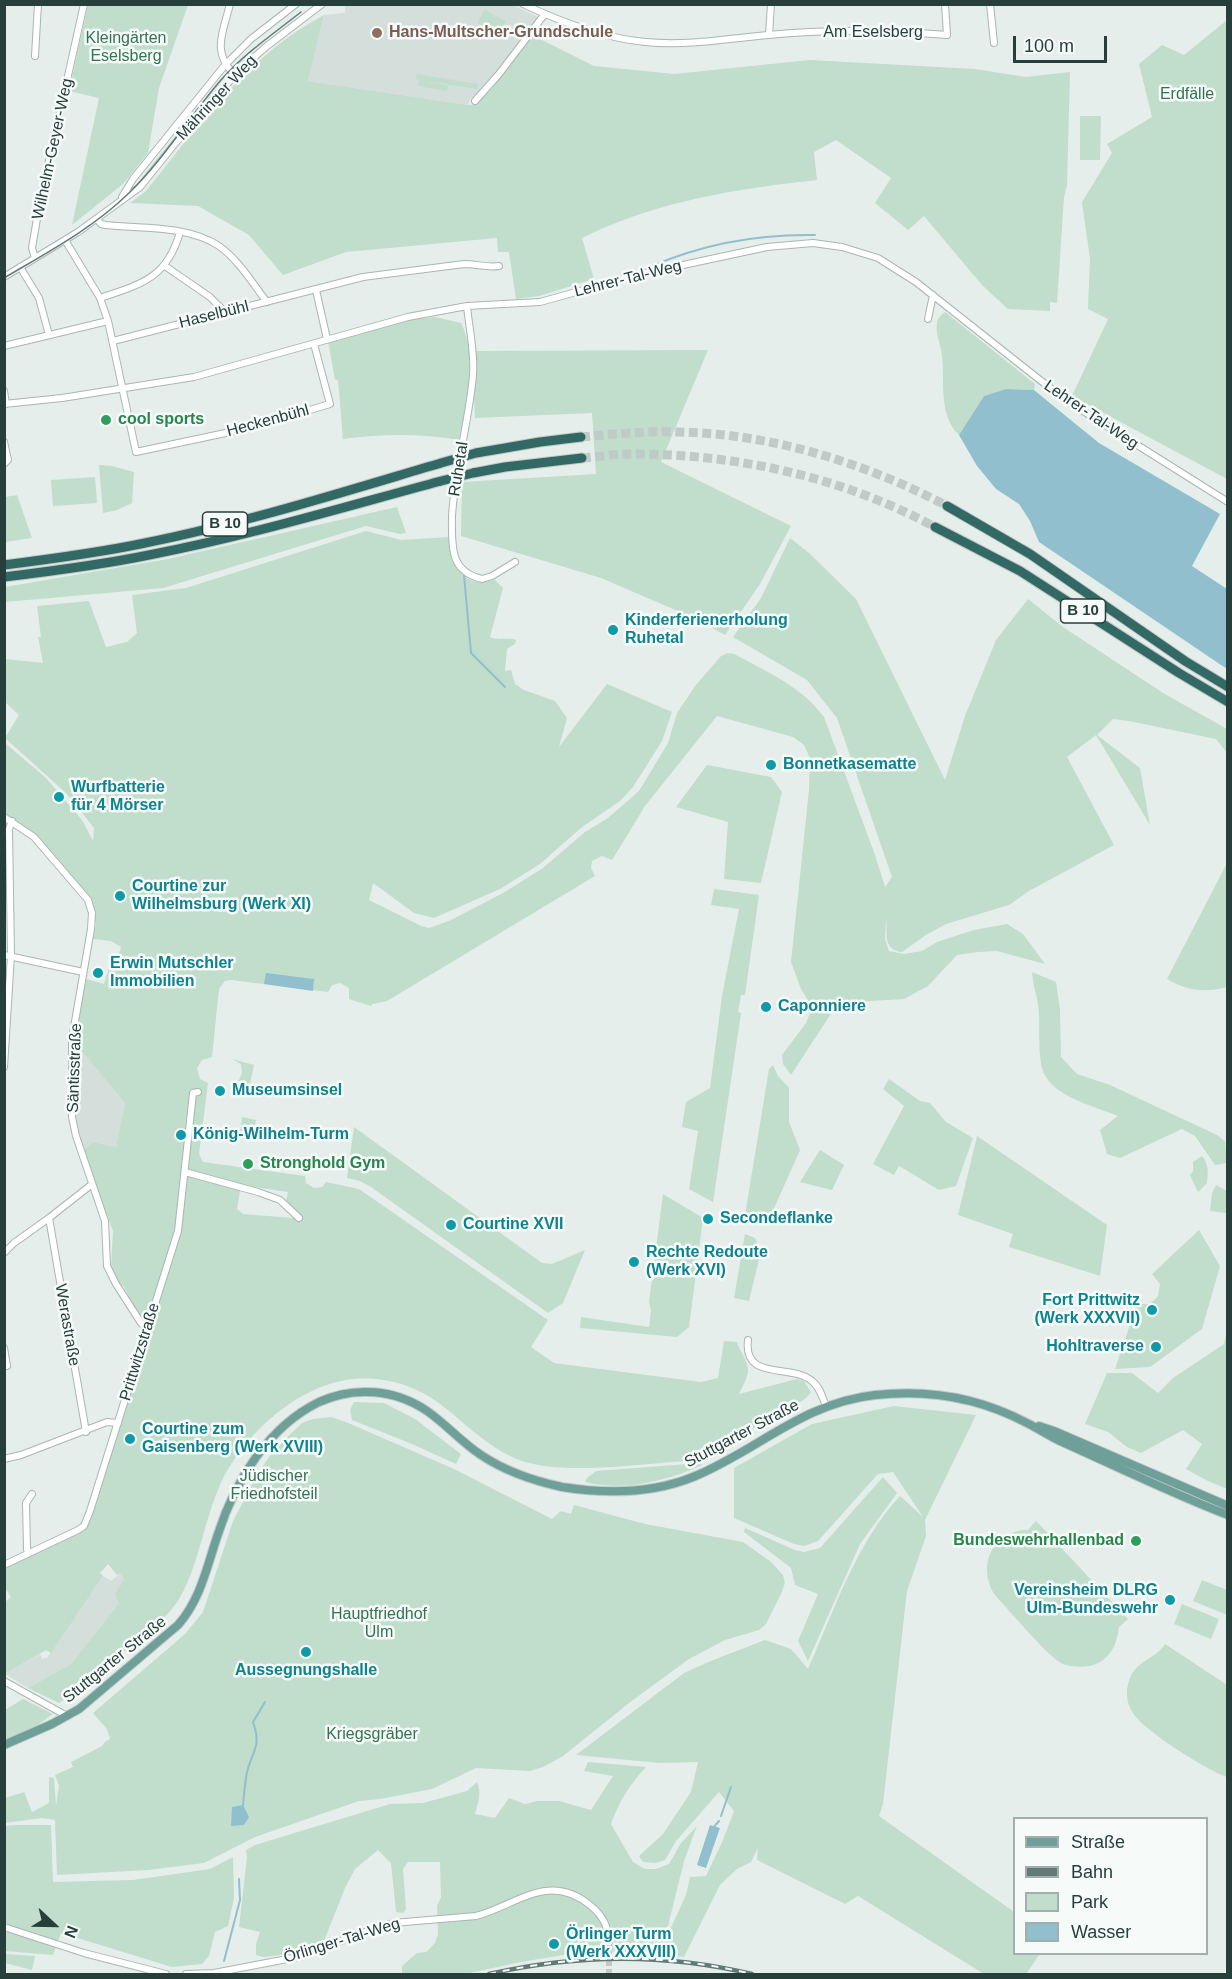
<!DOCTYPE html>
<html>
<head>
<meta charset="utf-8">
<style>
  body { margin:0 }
  #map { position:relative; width:1232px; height:1979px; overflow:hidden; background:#e6eeeb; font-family:Arial,sans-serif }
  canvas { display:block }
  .frame { position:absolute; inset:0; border:6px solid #263f3b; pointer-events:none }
  .legend { position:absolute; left:1013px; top:1817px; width:195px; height:138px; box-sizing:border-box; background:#f6faf9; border:2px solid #a3afad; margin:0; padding:8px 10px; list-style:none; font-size:18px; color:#263f3b }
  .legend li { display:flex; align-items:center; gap:12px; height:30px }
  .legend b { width:30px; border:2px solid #a3afad }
  .north { position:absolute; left:24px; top:1895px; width:60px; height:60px; -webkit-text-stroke:4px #f6faf9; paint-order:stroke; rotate:112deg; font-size:16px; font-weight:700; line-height:24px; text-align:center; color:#263f3b }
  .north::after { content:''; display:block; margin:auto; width:21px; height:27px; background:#263f3b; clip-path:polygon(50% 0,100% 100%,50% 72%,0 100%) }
  .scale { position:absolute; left:1013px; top:36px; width:94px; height:27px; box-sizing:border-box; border:3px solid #263f3b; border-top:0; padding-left:8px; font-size:18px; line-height:21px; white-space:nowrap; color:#263f3b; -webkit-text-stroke:4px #f6faf9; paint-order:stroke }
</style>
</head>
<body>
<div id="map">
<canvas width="1232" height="1979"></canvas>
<div class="frame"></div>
<ul class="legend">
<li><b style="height:8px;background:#6ea099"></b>Straße</li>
<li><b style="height:8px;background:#617a76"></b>Bahn</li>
<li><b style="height:16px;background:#c1ddcb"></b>Park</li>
<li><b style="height:16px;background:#92bfce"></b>Wasser</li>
</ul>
<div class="north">N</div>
<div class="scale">100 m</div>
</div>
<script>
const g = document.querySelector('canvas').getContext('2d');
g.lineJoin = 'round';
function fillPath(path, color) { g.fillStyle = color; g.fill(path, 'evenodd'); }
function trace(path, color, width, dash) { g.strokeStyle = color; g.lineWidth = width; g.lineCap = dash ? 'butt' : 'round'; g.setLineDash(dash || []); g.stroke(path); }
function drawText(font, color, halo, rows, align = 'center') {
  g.font = font + ' Arial,sans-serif'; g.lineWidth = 5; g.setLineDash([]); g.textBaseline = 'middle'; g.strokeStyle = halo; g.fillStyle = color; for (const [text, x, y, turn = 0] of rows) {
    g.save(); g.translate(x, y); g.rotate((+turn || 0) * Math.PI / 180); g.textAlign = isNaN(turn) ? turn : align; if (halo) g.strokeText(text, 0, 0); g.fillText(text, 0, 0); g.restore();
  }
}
fillPath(new Path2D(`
  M345,5H513L538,17L481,93L470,99L468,105L308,81L324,15L345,13Z
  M74,1042L125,1103L116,1147L93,1142L83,1150L75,1121Z
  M121,1573L124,1580L119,1603L71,1664L28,1688L5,1674L40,1654L42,1659L47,1658L103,1576L111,1581Z`), '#d4deda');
fillPath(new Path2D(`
  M88,5H188L159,88L148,153L123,184L72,225L99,98L69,91Z
  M484,10L506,21L500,34L478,23Z
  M324,15L308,81L468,105L476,104L532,35L594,66L674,74L810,60L975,69L1026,77L1070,72L1067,185L1064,197L1057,303L1050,302V311L1008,309L982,285L924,216L908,230L875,203L891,178L836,140L814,152L817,180C735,189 657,201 582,238L594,279L539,296L516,299L509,252H498L497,238L346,252L283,275L249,235L198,206L130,203L146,191C200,124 246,57 324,15Z
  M1227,20V479L1072,396L1108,319L1088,309L1090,259L1082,202L1112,153L1107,144L1152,117L1139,64L1162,45L1184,55Z
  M417,74L478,84L477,89L425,81L448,86L447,91L418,86L419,80L416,79Z
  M1080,116H1101L1100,160H1080Z
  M945,312L1035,384L1034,390L1006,389L984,396L959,435C938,415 945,381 942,355C941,345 935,333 937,323C938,318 940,316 945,312Z
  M435,317L461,323C478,356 466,405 459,440C420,433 382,434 343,439L338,380H335L328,341L409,320Z
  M708,350L661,462L791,526L760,584L725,635L694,618L601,578L461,536L462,482L596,474L592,413L475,418L472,351Z
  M99,465L112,466L134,472L132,503L117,510L103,513Z
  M95,477L97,503L53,506L51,480Z
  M17,495L32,538L5,542V497Z
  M397,507L406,533L400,534L366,526L163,588L5,602V587L168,559Z
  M366,531L401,540L449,537C451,556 457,581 480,582C486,583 490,580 495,580L503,588L490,637C499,641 508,637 516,640L515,644L507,649L505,671L511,670L515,684L524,690L555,701L567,718L559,747L607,684L672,712L662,741L633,787L620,801L582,827L540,864L500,889L434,918L414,913L373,883L369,900L421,926L429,928L449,921L503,893L543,868L585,832L608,818L639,791L668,743L677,713L696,685L721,656L728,653L734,654C767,672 801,686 824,717L875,855L886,890L885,887L892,877L837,718L807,680L733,637L761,598L790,538L809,553L856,599L945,780L965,716L996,640L1028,599L1063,627L1163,693L1227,729V753L1216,739L1129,721L1113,719L1097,735L1140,768L1150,825L1096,735L1067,757L1114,845L1029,891L1009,905L946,924L926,935L902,952C882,950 888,932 886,919L885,939L889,951L904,954L922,951L937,942L974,930L1007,924L1023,934L1045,964L997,951L978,952L957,955L928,986L904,999L838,1003L791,1075L783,1064L782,1055L806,1023L810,1013L808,1000L801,989L791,962L809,790L810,758L804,745L793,737L717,716L645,806L612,860L602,856L592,861L591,868L595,876L387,1001L372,1004L371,1006L349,999V988L340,983L332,985L328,992L231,980L225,981L219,989L212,1057L202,1060L197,1068L200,1079L208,1083L199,1154L203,1162L305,1176L306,1183L314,1188L322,1187L326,1182L359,1189L548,1320L531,1347L554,1363L701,1382L718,1378L724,1341L737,1342C740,1352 748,1361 748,1370C748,1378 742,1387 739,1394L797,1379L804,1381L811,1392C805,1403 786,1408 775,1414C751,1428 730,1447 705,1457C691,1462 676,1461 662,1463C620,1466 553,1475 514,1458C487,1446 467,1425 444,1407C420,1387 386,1376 354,1379C297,1384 239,1438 218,1490C204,1523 197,1570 179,1599C170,1614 155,1626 142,1637C115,1660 87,1681 59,1703L28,1688L71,1664L119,1603L115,1594L124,1580L121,1573L117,1575L108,1564L100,1573L103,1576L51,1653L46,1650L5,1674V1602L11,1597L5,1588V1565L78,1530L80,1533L84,1531L92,1513L143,1343L150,1331L180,1230L175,1232L146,1321L127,1301L129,1297L123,1285L119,1287L111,1269L113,1231L83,1150L93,1142L116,1147L125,1103L74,1042L86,979L104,984L111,962L116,963L121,947L111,941L93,939L96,924L91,898L36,835L5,814V743L46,778L82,820L93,841L94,828L67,794L5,738L19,715L5,702V659L43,663L38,637H41L37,606L89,601L106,647L127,642L137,633L132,595L186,588ZM241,1185L288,1192L286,1201L292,1208L293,1218L243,1214L237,1209Z
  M707,765L771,777L782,792L761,883L724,879L728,822L676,807Z
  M1227,863V987C1204,993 1188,991 1167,979Z
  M714,889L759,895L745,995H741L738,1012L741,1013L713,1202L689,1189L698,1131L682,1127L686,1102L710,1088L722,996L739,909L711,905Z
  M1032,972L1056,982L1060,1010L1061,1057L1077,1074L1110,1085L1217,1135L1225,1141L1227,1163L1215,1165L1195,1136L1182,1129L1120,1158L1107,1154L1100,1130L1118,1116C1096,1107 1059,1098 1046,1077C1037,1064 1040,1029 1039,1013C1038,999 1033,986 1032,972Z
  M232,1059L254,1065L249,1089L239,1090L237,1085L242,1073L241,1064Z
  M773,1065L778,1076L789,1088V1122L800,1150L771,1215L759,1219L745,1215L769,1069Z
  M889,1079L920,1101L930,1103L946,1122L973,1138L956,1186L939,1190L899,1166L894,1175L873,1164L904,1106L883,1089Z
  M242,1117L256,1120L253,1135L240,1133Z
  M354,1127L542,1263L552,1264L585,1250L563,1303L548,1313L371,1187L360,1181L347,1178Z
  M977,1136L1107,1225L1100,1276L1009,1247L1013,1234L958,1215Z
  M820,1150L844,1165L832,1190L800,1182Z
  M1202,1156C1209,1164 1208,1173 1207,1183L1198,1192L1190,1175L1193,1171V1162Z
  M1216,1185L1227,1191V1216L1226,1213L1210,1211L1212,1193Z
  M663,1194L703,1218L689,1327L677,1337L580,1328L581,1317L649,1327L651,1310L649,1302Z
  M1199,1230L1220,1266L1202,1329L1150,1367L1115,1369L1137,1304H1150L1158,1296L1160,1284L1152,1274Z
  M745,1234L755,1238L761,1251L749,1301L734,1298Z
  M1227,1330V1489L1206,1480L1186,1469L1202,1444L1183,1430L1141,1453L1127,1447L1108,1432L1085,1424L1107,1373H1132L1158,1393L1173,1378L1224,1344Z
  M354,1402L384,1403L415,1419L461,1454L456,1464L412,1444L352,1420L350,1410Z
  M894,1406L976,1415L925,1520L926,1536L907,1591L883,1804L879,1816L1014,1912V1954H1040L1026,1974H984L858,1896L845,1904L757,1860L758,1848L751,1862L737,1869L720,1885L684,1957L648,1952L587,1951L521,1962L465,1974H402V1966L417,1953L426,1952L435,1943L438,1934L437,1906L441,1897L440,1862H408L403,1869L406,1909L403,1913L396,1912L391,1863L378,1850L355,1869L345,1888L324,1941L313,1948L293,1954L263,1957L256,1955V1944L260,1932L239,1927L247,1857L246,1850L255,1845L390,1804L423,1803L467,1791L477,1782C482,1793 478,1803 475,1814L495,1818L509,1798L525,1804L537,1801H559L591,1810L613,1776L584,1771L588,1762L646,1767C629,1785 619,1802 611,1824L633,1862L645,1869H656L669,1864L681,1843L697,1826L684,1861L668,1926L659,1932L670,1930L686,1895L690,1877L706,1876L723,1840L734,1811L719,1792L676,1841L665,1860L655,1863L643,1862L639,1856L663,1834L691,1792L698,1762L660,1763L576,1755L684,1673L713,1660L765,1640L791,1649L808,1669C834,1611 856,1543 900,1496L923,1517L893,1472L878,1474L818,1541L804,1546L794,1544L734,1518V1468L812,1424Z
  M331,1417L346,1422L454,1469L552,1519L561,1511L571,1514L574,1505L645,1524L743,1542L770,1561L783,1575L785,1583L781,1594L766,1624L759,1630L725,1640L689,1659L629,1703L563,1756L543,1767L530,1771L476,1768L432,1789L380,1799L359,1801L255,1837L204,1863L148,1870L57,1875L55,1820L42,1818L5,1823V1798L24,1792L32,1812L49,1803V1777L54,1778L56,1806L59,1786L55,1775L73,1767L71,1762L102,1746L105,1742L110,1739L107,1729L93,1713L185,1634L203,1612L233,1521L258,1473L274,1450L302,1423L313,1419Z
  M701,1463L702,1465C667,1481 623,1492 585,1482L587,1478L596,1471Z
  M883,1477L897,1493L860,1544L808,1661L798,1641L818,1594L795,1585L791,1568L744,1532L745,1528L795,1550L804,1552L820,1548Z
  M1036,1521L1128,1619L1119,1627C1117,1641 1113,1655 1100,1662C1089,1668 1075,1668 1063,1664C1048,1657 1009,1610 995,1595C976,1566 993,1530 1028,1530Z
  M1202,1580L1227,1590V1615L1193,1601Z
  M1182,1604L1219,1619L1211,1639L1174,1624Z
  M1165,1644L1227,1685V1777C1208,1771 1143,1730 1133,1713C1126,1703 1125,1690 1130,1678C1137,1660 1156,1659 1165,1644Z
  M23,1699L53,1714L35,1727L5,1741V1710Z
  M17,1825H51L53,1882L133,1880L210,1869L233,1857L234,1898L228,1926L215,1932L209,1956L202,1964L172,1967L61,1933L53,1955L5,1951L4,1826Z
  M5,1954L35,1956L32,1970L5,1963Z`), '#c1ddcb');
fillPath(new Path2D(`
  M1006,389L1034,390L1099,443L1220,514L1192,566L1227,589V669L1039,542L1030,521L1019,504L996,489L977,466L959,435L984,396Z
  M266,973L314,979L313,991L264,984Z
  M243,1805L249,1817L244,1825L231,1826L232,1807Z
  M710,1825L720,1828L706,1868L697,1865Z`), '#92bfce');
trace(new Path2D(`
  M652,266C703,244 760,234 815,235
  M464,575L471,653L505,687
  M243,1805C244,1794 245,1783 247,1772C252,1751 262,1747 253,1722L265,1702
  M721,1816L731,1787
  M713,1828L719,1821
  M224,1961L240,1900L239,1879`), '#92bfce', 2);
trace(new Path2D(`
  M609,1942V1974`), '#c0cbc8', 6, [6, 3]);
trace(new Path2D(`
  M581,437C613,434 645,431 677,432C769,433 866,463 947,506
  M582,458C598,457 615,454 632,454C738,454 842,477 935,527`), '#c0cbc8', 9, [9, 4.5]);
const minor = new Path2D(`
  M230,4C223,33 211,52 235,75
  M523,4C561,22 603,38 645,42C687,46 726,39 768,35C827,29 887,30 947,35L945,4
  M990,4L994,43
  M769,35L771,4
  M35,56L38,4
  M475,101L499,74L544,15
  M122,197L133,179L225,65L251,39L296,4
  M97,219L101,224L106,225C142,229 187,225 219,246C238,259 253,284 267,302
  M65,240L100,298L108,321L136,452L249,428L330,404L314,344
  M35,258L32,248L40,201L84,4
  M165,266L210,297L226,313
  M20,267L39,298L49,335
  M4,277L78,232L140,187L198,115L243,67L267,46L322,4
  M316,290L327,339
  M100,298C142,284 167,278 180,232
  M467,306C469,328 475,353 473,375C469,422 455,468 452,516C452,529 451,544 455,557C459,569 469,576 482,579L492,576L515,562
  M928,319L933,295
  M113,341L363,277L464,264C477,264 487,268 499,266
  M4,346L108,321
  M4,391L6,404
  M4,404L62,398L194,377L408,317L467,306L540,302L641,274L767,247L813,243L842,247L878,258L916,282L1064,399L1228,502
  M4,442L8,460L4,464
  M4,817L34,837L88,900L92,913L91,929L72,1039V1117L76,1136L105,1221L107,1266L116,1284L141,1323L148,1328
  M4,955L83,972
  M4,1067L11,955L9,829L12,821
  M185,1172L258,1192L280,1200L299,1218
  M49,1218L86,1432
  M4,1253L14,1243L49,1218L91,1185
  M748,1340C743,1382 791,1363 812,1381C820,1387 822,1397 826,1406
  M4,1348L7,1366
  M4,1459L21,1455L107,1422L118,1423
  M28,1554L27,1549L26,1503L32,1494
  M4,1565L78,1530L84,1526L90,1511L178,1231L193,1093L198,1092
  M4,1681L67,1716
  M4,1927L84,1953L166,1974
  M186,1974L214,1973L303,1956L358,1934L393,1923L476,1916C517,1905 549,1871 591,1906C603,1916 608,1926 609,1942`);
const major = new Path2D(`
  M1039,1426L1054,1431L1228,1506
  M4,1745L52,1724L79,1709L178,1625C201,1599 207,1566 218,1534C235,1481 268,1427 319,1402C354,1386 395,1389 427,1411C446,1424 461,1442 481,1455C505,1471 534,1481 562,1487C606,1494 651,1494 693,1477C757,1451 802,1403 875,1395C928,1389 980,1398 1027,1423C1039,1429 1049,1436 1060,1441C1116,1466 1171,1493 1228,1515`);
const highway = new Path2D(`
  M476,453L540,442L581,437
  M473,473L505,467L582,458
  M947,506L1030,554L1185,661L1228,687
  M935,527L1020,571L1179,673L1228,702
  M4,565C51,559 98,553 145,543C245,523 343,492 441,463
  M4,577C53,571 101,565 149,555C248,536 344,507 441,481`);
trace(minor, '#a9b6b3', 8);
trace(major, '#c2c9c8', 10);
trace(highway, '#c2c9c8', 11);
trace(minor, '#fff', 6);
trace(major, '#6ea099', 8);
trace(highway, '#336964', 9);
trace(new Path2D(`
  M4,278C48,252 92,229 129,193C164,159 189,117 221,80C244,54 273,34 301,12`), '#617a76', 1.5);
const rail = new Path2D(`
  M489,1974C577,1954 664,1953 752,1974`);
trace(rail, '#617a76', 4.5);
trace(rail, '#f6faf9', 2, [7]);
const highwayBridge = new Path2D(`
  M441,463L476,453
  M441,481L473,473`);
trace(highwayBridge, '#c2c9c8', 11, []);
trace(highwayBridge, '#336964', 9);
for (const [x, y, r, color] of [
  [377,33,6,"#8d6e63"],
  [106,420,6,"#2e9e5b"],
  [613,630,6,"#0f9aa8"],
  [771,765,6,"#0f9aa8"],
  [59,797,6,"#0f9aa8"],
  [120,896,6,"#0f9aa8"],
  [98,973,6,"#0f9aa8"],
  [766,1007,6,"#0f9aa8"],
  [220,1091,6,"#0f9aa8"],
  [181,1135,6,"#0f9aa8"],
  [248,1164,6,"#2e9e5b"],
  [708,1219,6,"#0f9aa8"],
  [451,1225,6,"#0f9aa8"],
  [634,1262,6,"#0f9aa8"],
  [1152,1310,6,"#0f9aa8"],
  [1156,1347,6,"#0f9aa8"],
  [130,1439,6,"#0f9aa8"],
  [1136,1541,6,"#2e9e5b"],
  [1170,1600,6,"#0f9aa8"],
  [306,1652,6,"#0f9aa8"],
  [554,1944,6,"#0f9aa8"]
]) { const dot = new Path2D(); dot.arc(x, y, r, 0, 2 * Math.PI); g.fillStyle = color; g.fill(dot); trace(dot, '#f6faf9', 2); }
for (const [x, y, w] of [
  [225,524,45],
  [1083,611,45]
]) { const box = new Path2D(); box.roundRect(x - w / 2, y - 12, w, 24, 4.5); g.fillStyle = '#f6faf9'; g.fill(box); trace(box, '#263f3b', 1.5); }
drawText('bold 15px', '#263f3b', null, [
  ["B 10",225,524],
  ["B 10",1083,611]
]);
drawText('bold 16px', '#785e54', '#f6faf9', [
  ["Hans-Multscher-Grundschule",389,33]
], 'left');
drawText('16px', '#263f3b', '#f6faf9', [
  ["Am Eselsberg",873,33],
  ["Mähringer Weg",217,98,-47],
  ["Wilhelm-Geyer-Weg",53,149,-78],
  ["Lehrer-Tal-Weg",628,279,-14],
  ["Haselbühl",214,315,-14],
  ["Lehrer-Tal-Weg",1091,415,34],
  ["Heckenbühl",268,421,-15],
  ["Ruhetal",459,469,-81],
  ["Säntisstraße",75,1068,-88],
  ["Werastraße",67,1325,80],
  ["Prittwitzstraße",140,1352,-73],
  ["Stuttgarter Straße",742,1434,-28],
  ["Stuttgarter Straße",115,1660,-39],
  ["Örlinger-Tal-Weg",342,1941,-17]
]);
drawText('16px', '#327353', '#f6faf9', [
  ["Kleingärten",126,39],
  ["Eselsberg",126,57],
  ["Erdfälle",1187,95],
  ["Jüdischer",274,1477],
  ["Friedhofsteil",274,1495],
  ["Hauptfriedhof",379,1615],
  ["Ulm",379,1633],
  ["Kriegsgräber",372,1735]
]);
drawText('bold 16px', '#27864d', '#f6faf9', [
  ["cool sports",118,420],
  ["Stronghold Gym",260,1164],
  ["Bundeswehrhallenbad",1124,1541,"right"]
], 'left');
drawText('bold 16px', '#0d838f', '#f6faf9', [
  ["Kinderferienerholung",625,621],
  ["Ruhetal",625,639],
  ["Bonnetkasematte",783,765],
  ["Wurfbatterie",71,788],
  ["für 4 Mörser",71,806],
  ["Courtine zur",132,887],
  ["Wilhelmsburg (Werk XI)",132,905],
  ["Erwin Mutschler",110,964],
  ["Immobilien",110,982],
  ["Caponniere",778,1007],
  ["Museumsinsel",232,1091],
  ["König-Wilhelm-Turm",193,1135],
  ["Secondeflanke",720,1219],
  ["Courtine XVII",463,1225],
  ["Rechte Redoute",646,1253],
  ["(Werk XVI)",646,1271],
  ["Fort Prittwitz",1140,1301,"right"],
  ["(Werk XXXVII)",1140,1319,"right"],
  ["Hohltraverse",1144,1347,"right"],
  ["Courtine zum",142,1430],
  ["Gaisenberg (Werk XVIII)",142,1448],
  ["Vereinsheim DLRG",1158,1591,"right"],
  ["Ulm-Bundeswehr",1158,1609,"right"],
  ["Aussegnungshalle",306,1671,"center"],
  ["Örlinger Turm",566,1935],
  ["(Werk XXXVIII)",566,1953]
], 'left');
</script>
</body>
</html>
